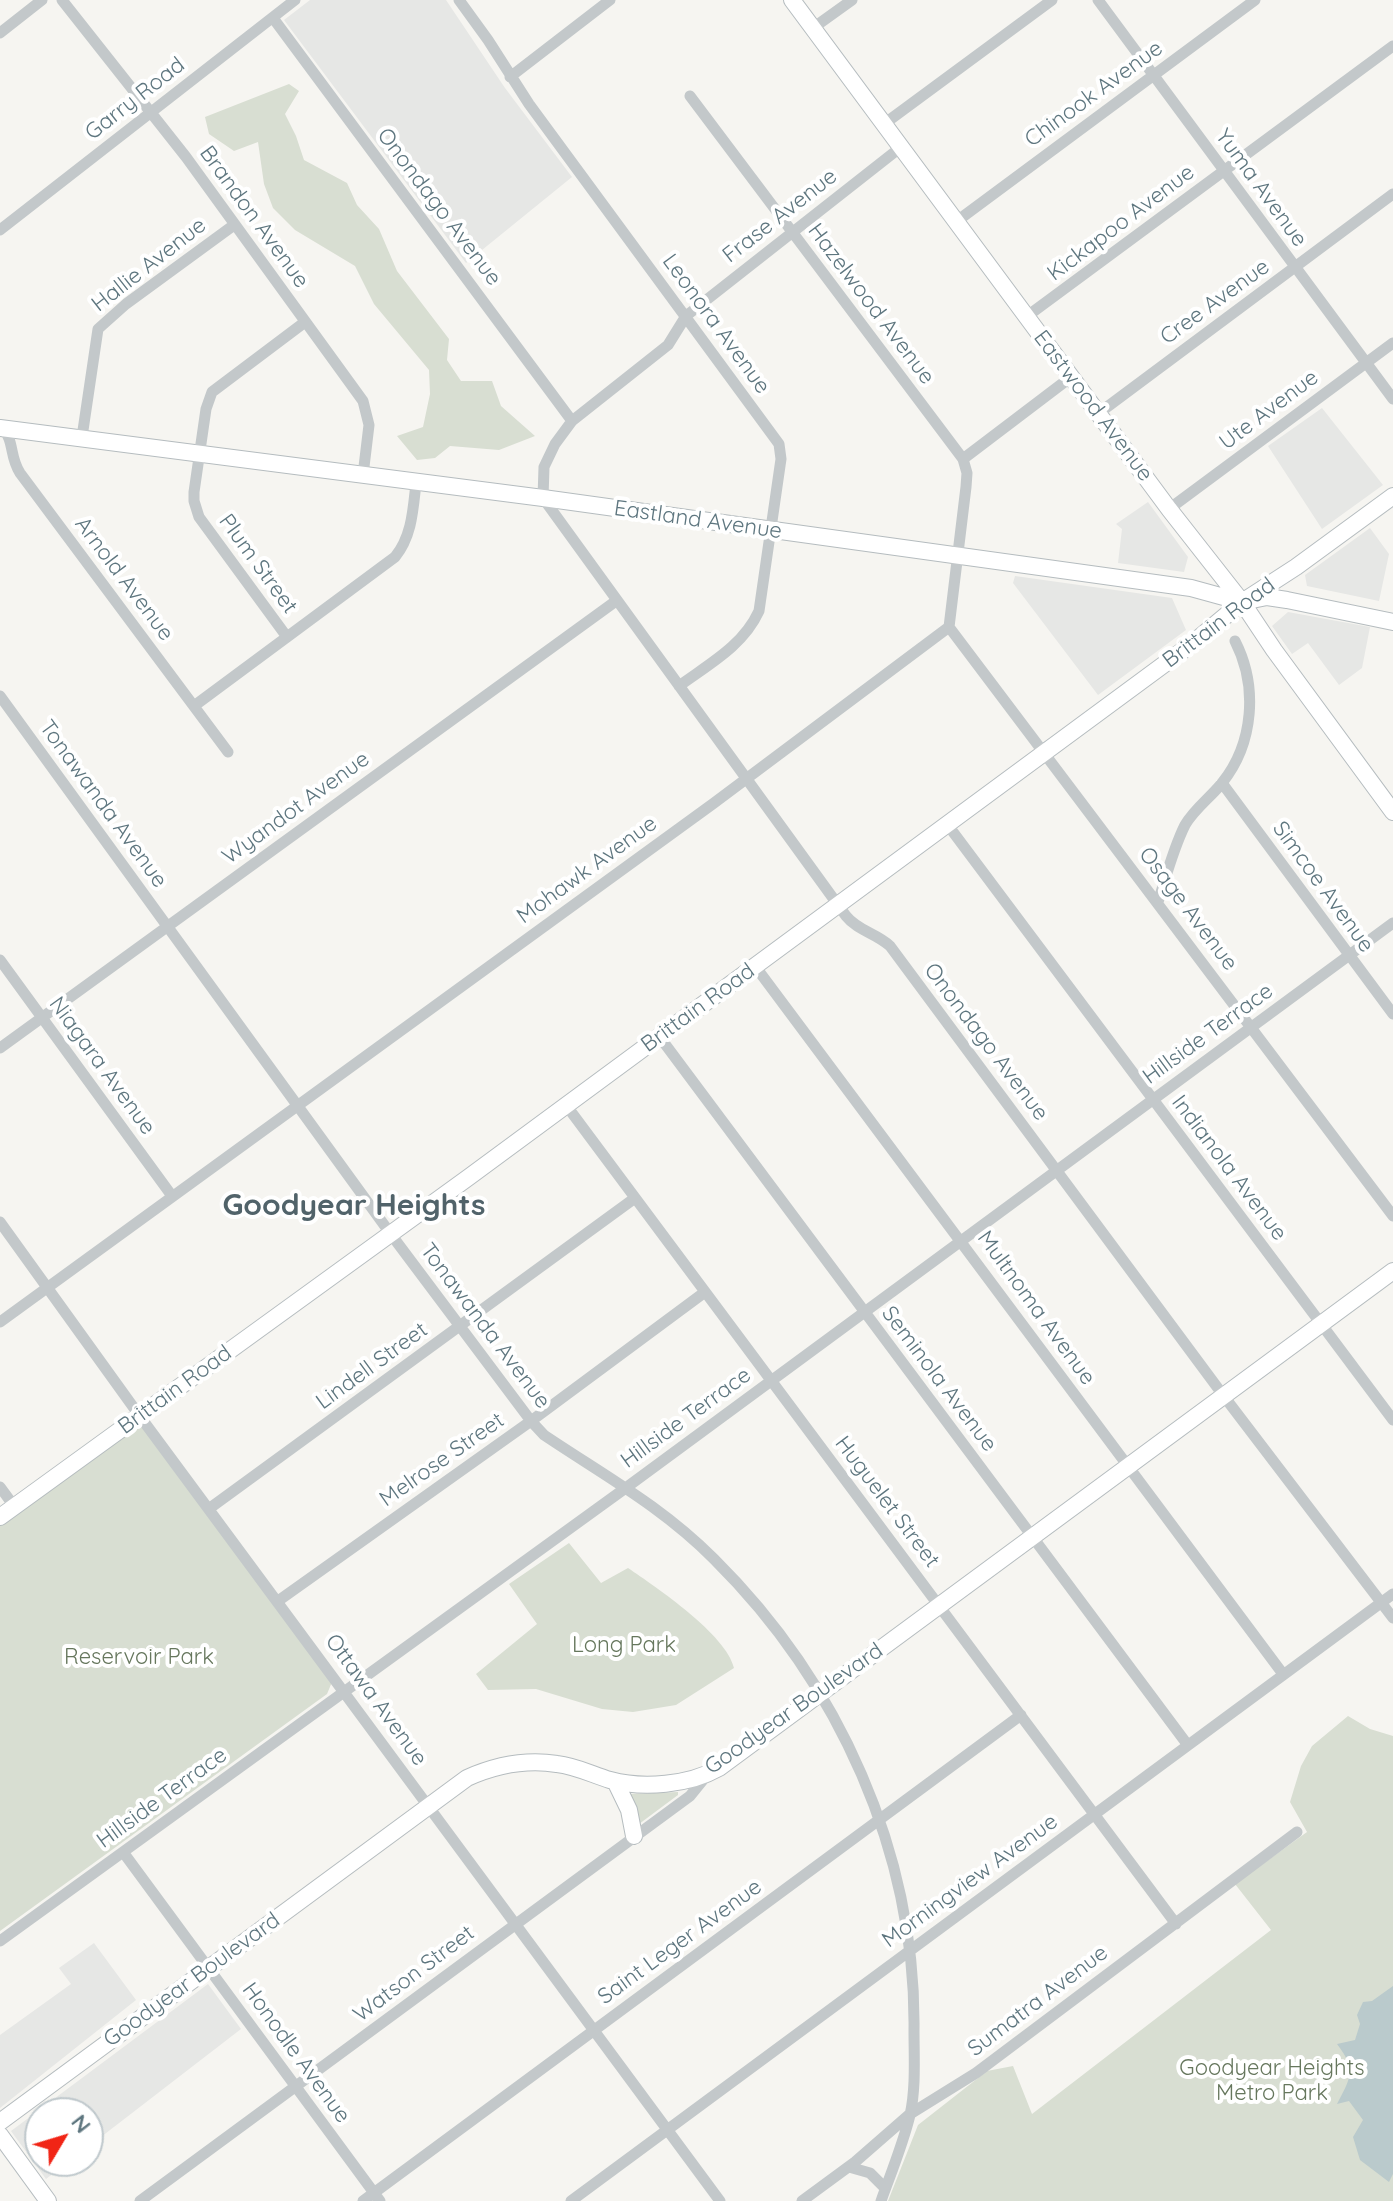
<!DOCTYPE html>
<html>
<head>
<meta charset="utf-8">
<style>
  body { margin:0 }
  #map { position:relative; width:1393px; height:2201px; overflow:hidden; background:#f6f5f1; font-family:Quicksand,sans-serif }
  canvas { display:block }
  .north { position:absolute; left:24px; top:2097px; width:80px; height:80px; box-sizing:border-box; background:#fff; border:2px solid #bfc8cc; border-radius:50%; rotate:52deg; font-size:22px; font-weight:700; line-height:32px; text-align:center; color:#5e767f }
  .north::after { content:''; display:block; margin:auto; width:28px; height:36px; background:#f12516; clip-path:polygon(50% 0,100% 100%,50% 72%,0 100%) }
</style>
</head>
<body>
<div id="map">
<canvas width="1393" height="2201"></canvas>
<div class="north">N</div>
</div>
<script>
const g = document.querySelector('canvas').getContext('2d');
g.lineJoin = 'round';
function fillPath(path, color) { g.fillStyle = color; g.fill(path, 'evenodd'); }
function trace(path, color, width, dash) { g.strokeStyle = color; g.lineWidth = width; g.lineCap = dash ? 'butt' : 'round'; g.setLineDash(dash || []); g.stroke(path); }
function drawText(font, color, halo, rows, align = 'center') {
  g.font = font + ' Quicksand,sans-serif'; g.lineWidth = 8; g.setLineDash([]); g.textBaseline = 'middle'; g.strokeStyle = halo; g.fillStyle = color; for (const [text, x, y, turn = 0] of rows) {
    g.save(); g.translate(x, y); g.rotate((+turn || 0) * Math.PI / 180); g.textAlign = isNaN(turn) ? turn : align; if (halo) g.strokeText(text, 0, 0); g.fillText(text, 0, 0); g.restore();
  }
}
fillPath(new Path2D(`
  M310,0H446L505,88L572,177L466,263L284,20Z
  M1322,408L1383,485L1322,529L1268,446Z
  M1148,502L1188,557L1184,572L1118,563L1122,529L1116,524Z
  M1370,528L1389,554L1379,601L1307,586L1305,575Z
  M1015,576L1172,598L1186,630L1098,695L1013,583Z
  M1288,612L1370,627L1362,668L1339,685L1308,643L1292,654L1272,626Z
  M94,1943L136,2000L0,2108V2035L71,1984L59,1968Z
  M208,1984L241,2029L88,2147V2113H40V2161H69L46,2179L11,2131Z`), '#e6e7e5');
fillPath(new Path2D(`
  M289,84L299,91L285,114L296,136L304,160L347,183L357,205L379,229L397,271L449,339L447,360L461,381H492L501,406L535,436L499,450L450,446L435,458L417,460L397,436L423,427L430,394L429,370L374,304L355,266L295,230L273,208L264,184L258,142L234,151L209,134L205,117Z
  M137,1424H142L332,1682L327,1694L0,1931V1524Z
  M569,1543L601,1583L628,1568C656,1587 727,1635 734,1668L676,1705L633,1712L602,1709L536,1689L488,1690L476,1674L537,1624L509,1584Z
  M1348,1716L1370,1729L1393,1736V2201H888L918,2125L987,2071L1013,2066L1032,2114L1271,1930L1235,1884L1307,1832L1290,1802L1301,1766L1312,1746Z
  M678,1792V1795L639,1824L629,1794Z`), '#d8ded2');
fillPath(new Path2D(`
  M1393,1986V2174L1389,2182L1360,2160L1353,2137L1363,2120L1349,2101L1337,2104C1351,2077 1357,2070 1337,2044L1355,2040L1360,2024L1357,2015L1363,2002L1372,2001Z`), '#bacacc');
const secondary = new Path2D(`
  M792,0L1169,509L1242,602L1274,650L1393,812
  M0,428L543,498L1191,588L1242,602L1267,597L1287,600L1393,622
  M0,1517L469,1177L1193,643L1242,602L1296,567L1393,496
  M615,1781L629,1810L634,1836
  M0,2122L467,1778C496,1765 525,1759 557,1764C576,1766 593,1775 610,1780C643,1789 689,1785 719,1768L1393,1271
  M0,2135L48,2201`);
trace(secondary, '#b5bcbf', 18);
trace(new Path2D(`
  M62,0L186,157L363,401L369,425L363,475
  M459,0L488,40L529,104L779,444L781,459L759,611C743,646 709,664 679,686
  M1098,0L1393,399
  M273,18L572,421
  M813,28L852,0
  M0,33L42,0
  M510,77L610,0
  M884,124L1052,0
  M901,147L686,316L668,345L572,421L555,444L544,467L543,498L846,916C858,931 876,933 890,946L1223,1395L1393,1618
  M957,221L1255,0
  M0,230L295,0
  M1026,317L1393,46
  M1099,413L1393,194
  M2,427C15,442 9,456 20,473L228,752
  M82,437L98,329L126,304L234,225
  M963,459L1071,377
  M1169,509L1393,343
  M949,627L1393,1216
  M287,637L199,517L194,501V492L206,409L212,392L305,322
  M0,696L390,1233L531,1421L544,1435C605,1476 661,1506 714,1559C839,1683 916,1853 914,2030C914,2058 916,2088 910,2115C903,2144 891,2173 881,2201
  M194,706L395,557C412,536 413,510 416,483
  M1222,783L1393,1014
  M947,824L1393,1420
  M1158,902C1166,877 1173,849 1185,825C1195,808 1210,798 1222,783C1254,743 1258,686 1235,641
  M0,960L172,1196
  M755,966L1283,1674
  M659,1036L1187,1744
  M0,1048L616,601
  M566,1105L1176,1924
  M0,1222L139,1415L720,2201
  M0,1322L714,803L949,627L966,487L967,473L963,459L690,96
  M0,1487L14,1506
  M210,1508L635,1198
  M278,1601L531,1421L705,1292
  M123,1852L380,2201
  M0,1941L627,1487L1393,923
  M849,2167L870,2173L885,2188
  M140,2201L690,1796L707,1775
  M363,2201L1021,1715
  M571,2201L1393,1594
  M802,2201L855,2162L910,2114L976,2073L1297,1832`), '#c3c8ca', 11);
trace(secondary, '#fff', 16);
drawText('22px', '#5e767f', '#fff', [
  ["Chinook Avenue",1094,94,-36],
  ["Garry Road",135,99,-38],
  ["Yuma Avenue",1261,188,54],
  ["Onondago Avenue",439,207,53],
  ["Frase Avenue",780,216,-38],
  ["Brandon Avenue",254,217,54],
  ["Kickapoo Avenue",1121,223,-37],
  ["Hallie Avenue",149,265,-38],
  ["Cree Avenue",1215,302,-36],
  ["Hazelwood Avenue",871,304,53],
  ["Leonora Avenue",716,324,54],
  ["Eastwood Avenue",1093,406,53],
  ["Ute Avenue",1269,410,-37],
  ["Eastland Avenue",698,520,8],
  ["Plum Street",258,564,54],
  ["Arnold Avenue",124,579,53],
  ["Brittain Road",1219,623,-37],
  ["Tonawanda Avenue",103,804,54],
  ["Wyandot Avenue",296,808,-36],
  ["Mohawk Avenue",587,870,-36],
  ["Simcoe Avenue",1323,887,54],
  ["Osage Avenue",1188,909,53],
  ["Brittain Road",698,1008,-36],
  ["Hillside Terrace",1208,1034,-36],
  ["Onondago Avenue",986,1042,53],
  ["Niagara Avenue",102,1066,54],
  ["Indianola Avenue",1229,1168,53],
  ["Multnoma Avenue",1036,1308,54],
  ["Tonawanda Avenue",485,1326,53],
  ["Lindell Street",372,1366,-36],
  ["Seminola Avenue",939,1379,53],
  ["Brittain Road",175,1390,-36],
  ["Hillside Terrace",686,1418,-36],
  ["Melrose Street",442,1460,-35],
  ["Huguelet Street",887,1502,53],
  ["Ottawa Avenue",376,1700,54],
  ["Goodyear Boulevard",794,1709,-35],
  ["Hillside Terrace",162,1798,-36],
  ["Morningview Avenue",970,1881,-36],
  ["Saint Leger Avenue",680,1942,-36],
  ["Watson Street",414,1974,-37],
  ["Goodyear Boulevard",192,1980,-36],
  ["Sumatra Avenue",1038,2001,-37],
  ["Honodle Avenue",296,2053,54]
]);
drawText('22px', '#66775d', '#fff', [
  ["Long Park",624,1645],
  ["Reservoir Park",139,1657],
  ["Goodyear Heights",1272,2068],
  ["Metro Park",1272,2093]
]);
drawText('bold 30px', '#51636a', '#fff', [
  ["Goodyear Heights",354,1206]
]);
</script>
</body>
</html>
